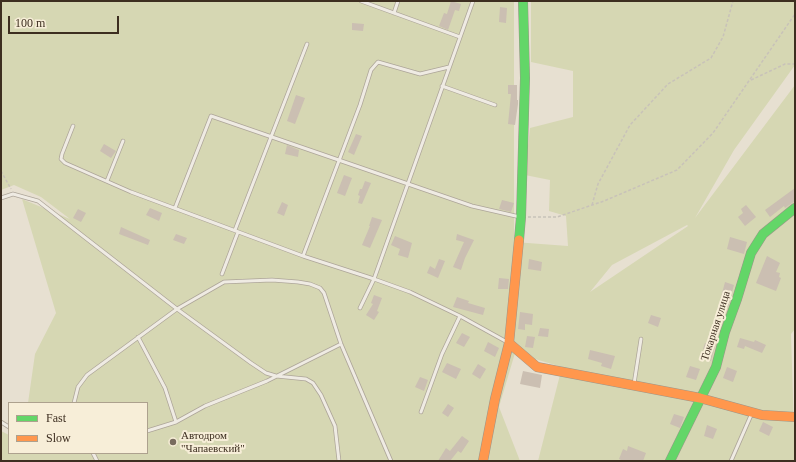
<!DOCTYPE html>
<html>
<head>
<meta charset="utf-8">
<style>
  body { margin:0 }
  #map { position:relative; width:796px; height:462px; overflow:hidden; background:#e7e0d1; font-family:Georgia,serif }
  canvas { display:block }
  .frame { position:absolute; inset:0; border:2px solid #3d2e20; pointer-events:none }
  .legend { position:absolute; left:8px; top:402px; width:140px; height:52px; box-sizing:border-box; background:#f7eed8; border:1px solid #ada18e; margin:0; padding:5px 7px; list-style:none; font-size:12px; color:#3d2e20 }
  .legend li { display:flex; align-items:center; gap:8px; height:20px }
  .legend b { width:20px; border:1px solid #ada18e }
  .scale { position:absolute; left:8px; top:16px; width:111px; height:18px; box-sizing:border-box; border:2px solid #3d2e20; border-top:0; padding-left:5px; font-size:12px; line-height:14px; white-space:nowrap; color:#3d2e20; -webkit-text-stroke:3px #f7eed8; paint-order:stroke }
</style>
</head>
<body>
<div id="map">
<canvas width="796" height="462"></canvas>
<div class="frame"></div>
<ul class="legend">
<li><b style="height:5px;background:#63d668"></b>Fast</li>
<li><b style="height:5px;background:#ff974d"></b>Slow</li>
</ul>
<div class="scale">100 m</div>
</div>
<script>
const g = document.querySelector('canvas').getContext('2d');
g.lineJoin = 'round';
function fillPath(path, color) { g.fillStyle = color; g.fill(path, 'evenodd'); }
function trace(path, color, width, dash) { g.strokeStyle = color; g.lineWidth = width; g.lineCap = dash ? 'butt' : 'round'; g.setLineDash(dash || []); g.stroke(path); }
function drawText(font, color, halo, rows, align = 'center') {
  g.font = font + ' Georgia,serif'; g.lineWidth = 4; g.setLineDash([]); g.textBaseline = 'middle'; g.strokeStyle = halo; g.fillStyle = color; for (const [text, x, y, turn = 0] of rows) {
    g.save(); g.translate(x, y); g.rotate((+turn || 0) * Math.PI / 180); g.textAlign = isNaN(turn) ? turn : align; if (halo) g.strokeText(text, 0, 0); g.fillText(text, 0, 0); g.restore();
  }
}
fillPath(new Path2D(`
  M1,1H514V242L568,246L566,216L549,211L550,180L525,175L530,128L573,117V71L531,62V1H795V65L734,150L695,218L795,85V329L791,334L795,461H538L562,367L515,353L499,407L520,461H1V431L9,435V453H147V403H28L35,354L56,313L22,199L70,219L41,197L14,185L1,190ZM687,225L688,226L590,292L612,265Z`), '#d6d7b3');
fillPath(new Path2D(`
  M451,1L461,4L459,11L455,10L448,30L439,26L444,13L447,14Z
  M500,7L507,8L506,23L499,22Z
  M352,23L364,24L363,31L352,30Z
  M508,85H517V100H518V104L515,125L508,124L511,94H508Z
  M296,95L305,98L295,124L287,121Z
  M356,134L362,136L354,155L348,152Z
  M104,144L116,151L111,158L100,151Z
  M287,145L299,150L298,157L285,154Z
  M344,175L352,178L345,196L337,193Z
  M365,181L371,183L362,204L358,203L360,196L358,195L360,189H362Z
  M795,188V201L785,208L784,206L770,217L765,210Z
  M502,200L514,203L511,212L499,209Z
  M282,202L288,205L284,216L277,213Z
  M746,205L756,217L745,226L738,217L743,213L741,209Z
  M150,208L162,213L159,221L146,215Z
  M78,209L86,213L81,222L73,218Z
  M372,217L382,220L370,248L362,245L370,226H369Z
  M121,227L150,240L148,245L119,234Z
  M176,234L187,238L184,244L173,240Z
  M457,234L474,240L465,258L461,270L453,267L464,242L456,240Z
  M395,236L412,243L408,258L398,255L400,249L391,245Z
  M730,237L747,242L744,254L727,249Z
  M767,256L780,263L776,272L780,273L779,277L781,278L776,291L756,283Z
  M439,259L445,261L438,278L427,273L430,266L435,269Z
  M529,259L542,262L541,271L528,269Z
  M499,278L509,279L508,289H498Z
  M725,282L734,285L728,307L719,305Z
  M374,295L382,298L377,311L379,312L374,320L366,315L373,304L371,303Z
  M457,297L469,301L468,303L485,308L483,315L453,307Z
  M520,312L533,314L532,325L525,324V330L518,329Z
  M651,315L661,318L658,327L648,323Z
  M540,328L549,329L548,337L538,336Z
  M462,333L470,337L464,347L456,343Z
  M527,336L535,337L533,348L525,347Z
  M740,338L754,342L755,340L766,345L762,353L745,346L744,349L737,347Z
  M488,342L499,348L495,357L484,351Z
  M705,343L715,346L711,361L703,359L705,350L703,349Z
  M590,350L615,356L611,369L601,366L602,363L588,359Z
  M447,363L461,369L456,379L442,372Z
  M478,364L486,369L480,379L472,374Z
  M690,366L700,369L696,380L686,377Z
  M727,367L737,371L733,382L723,378Z
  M523,371L542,375L540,388L520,384Z
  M420,377L428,380L424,391L415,387Z
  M448,404L454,408L448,417L442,413Z
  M674,414L684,417L680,428L670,424Z
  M763,422L773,427L769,436L759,431Z
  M707,425L717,429L713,439L704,436Z
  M462,436L469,441L461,453L458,451L450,461H438L446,448L450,451Z
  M628,446L646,453L643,461H623L619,459L623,449L627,451Z`), '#cbbfb2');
const lane = new Path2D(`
  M361,1L460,37
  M394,13L398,1
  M442,86L495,105
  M73,126L62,154L61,159L65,163L131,192L303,256L374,279L410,292L460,316L507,342
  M107,181L123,141
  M1,198L13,194L38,201L177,309L224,282L272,280L298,282L310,284L320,288L324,293L341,344L391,461
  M175,208L211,116L472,206L520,217
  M235,230L307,44
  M303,256L360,105L371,70L378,62L420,74L449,67
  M222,274L238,232
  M360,308L374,279L473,1
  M138,337L165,388L176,422
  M634,384L641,339
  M74,403L78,387L87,375L177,309L251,363L266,373L276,376L306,379L313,383L321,395L335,426L339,461
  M421,412L442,354L460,316
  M1,422L9,427
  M147,431L176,422L205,406L267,381L341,344
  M93,453L97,461
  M731,461L752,413`);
const fast = new Path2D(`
  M519,240L521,217L525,78L523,1
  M670,461L716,367L725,332L737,299L751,253L763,234L795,208`);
const slow = new Path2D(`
  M509,343L537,367L700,398L762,415L795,417
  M483,461L495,399L509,343L519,240`);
trace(lane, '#ada599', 4.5);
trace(fast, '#9c958a', 10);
trace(slow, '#9c958a', 10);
trace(new Path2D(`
  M751,80L785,64H795
  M1,171L11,189
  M592,205L598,184L630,125L668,84L711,58L723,37L733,1
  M528,217H557L604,201L677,170L713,133L795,14`), '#c8c2b9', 1.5, [3, 2]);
trace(lane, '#efebe3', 3);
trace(fast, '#63d668', 9);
trace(slow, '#ff974d', 9);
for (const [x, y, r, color] of [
  [173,442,4,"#786c5e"]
]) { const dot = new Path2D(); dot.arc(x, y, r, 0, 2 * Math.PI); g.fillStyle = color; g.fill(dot); trace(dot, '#f7eed8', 1.5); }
drawText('11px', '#3d2e20', '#f7eed8', [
  ["Токарная улица",716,326,-72]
]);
drawText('11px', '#3d2e20', '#f7eed8', [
  ["Автодром",181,436],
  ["\"Чапаевский\"",181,449]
], 'left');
</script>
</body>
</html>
